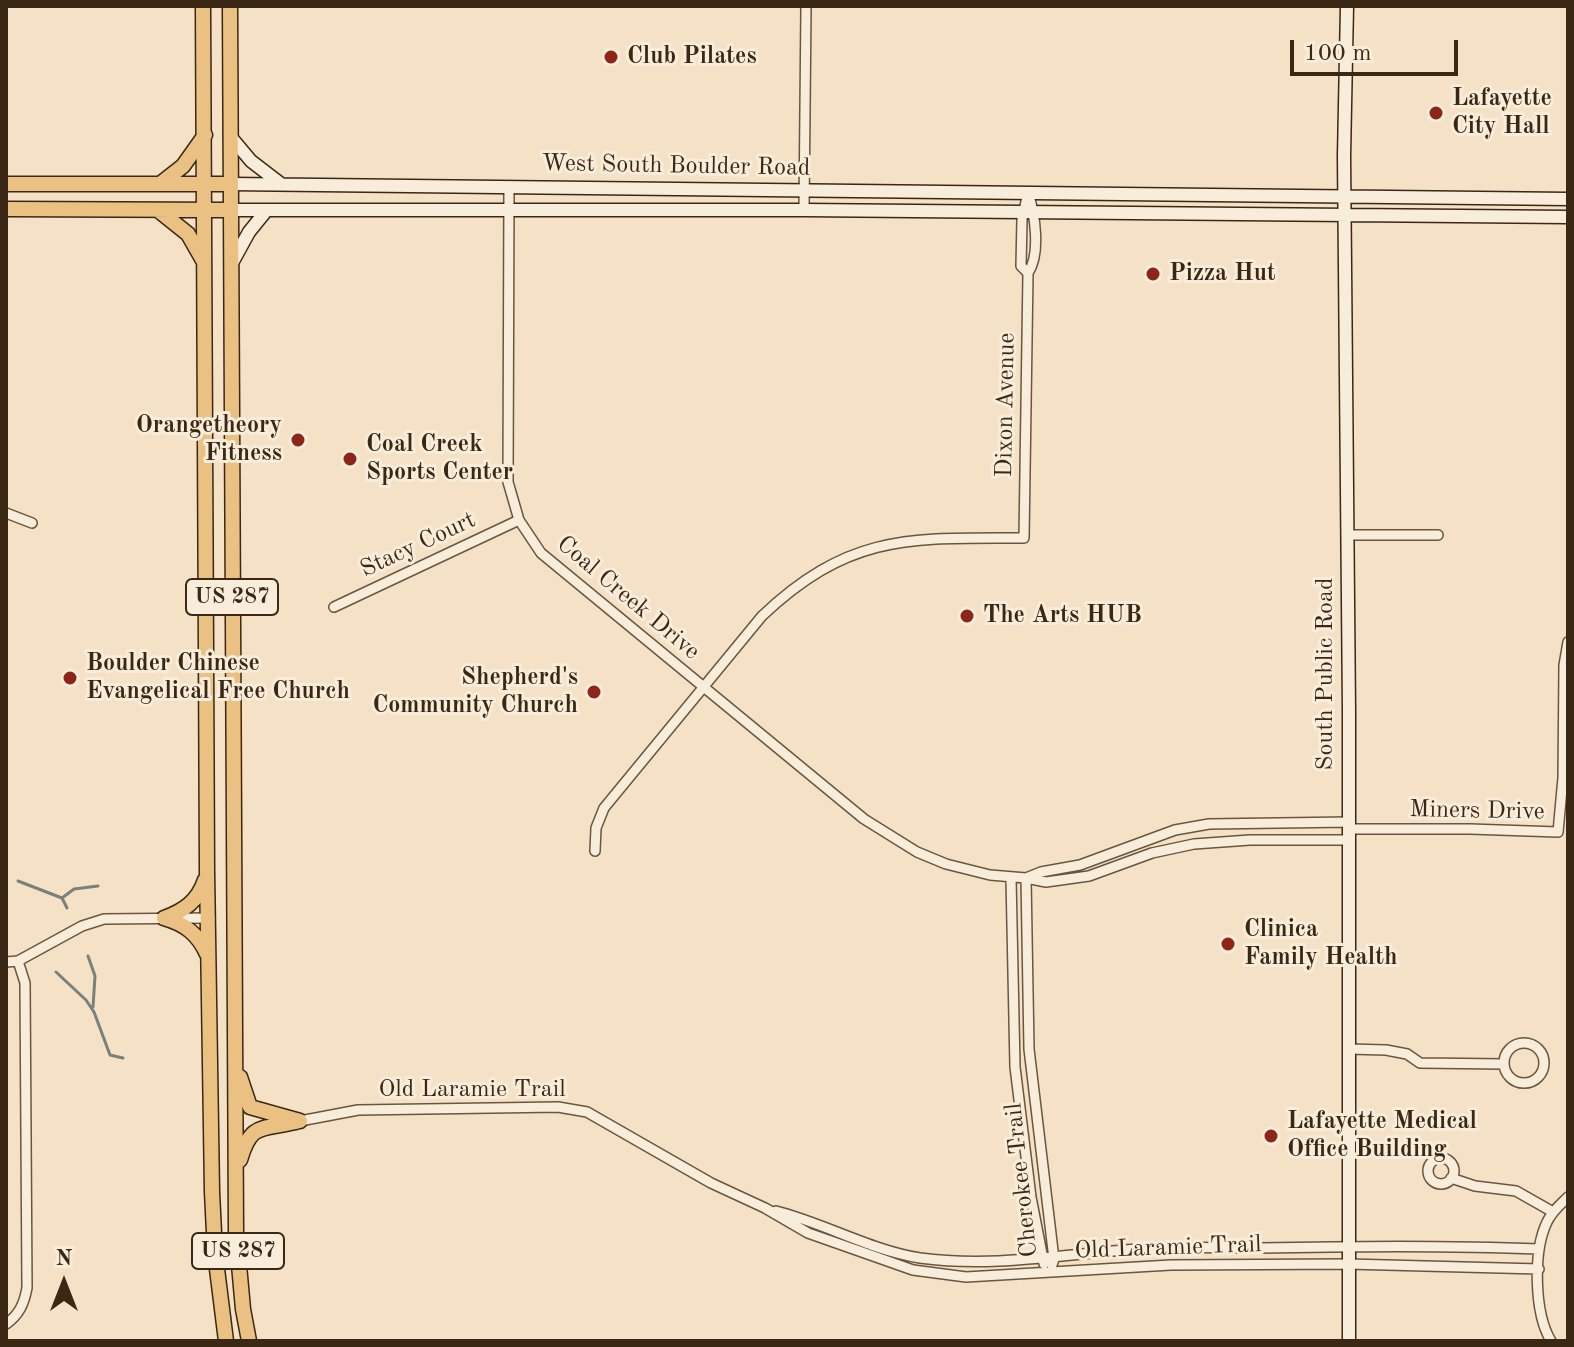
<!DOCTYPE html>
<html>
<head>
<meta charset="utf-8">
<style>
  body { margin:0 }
  #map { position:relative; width:1574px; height:1347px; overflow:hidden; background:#f5e2c6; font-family:"Old Standard TT",serif }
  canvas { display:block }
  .frame { position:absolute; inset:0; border:8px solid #3b2814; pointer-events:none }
  .north { position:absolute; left:24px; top:1243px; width:80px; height:80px; -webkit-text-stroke:6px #f8ecda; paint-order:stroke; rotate:0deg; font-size:22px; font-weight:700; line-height:32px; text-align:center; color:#3b2814 }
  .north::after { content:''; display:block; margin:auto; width:28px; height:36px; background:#3b2814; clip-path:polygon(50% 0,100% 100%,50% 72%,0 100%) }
  .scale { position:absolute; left:1290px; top:40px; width:168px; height:36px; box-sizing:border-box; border:4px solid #3b2814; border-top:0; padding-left:10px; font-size:24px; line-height:28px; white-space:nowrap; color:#3b2814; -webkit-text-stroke:6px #f8ecda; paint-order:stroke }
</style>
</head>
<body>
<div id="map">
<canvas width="1574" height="1347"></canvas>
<div class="frame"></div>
<div class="north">N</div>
<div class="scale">100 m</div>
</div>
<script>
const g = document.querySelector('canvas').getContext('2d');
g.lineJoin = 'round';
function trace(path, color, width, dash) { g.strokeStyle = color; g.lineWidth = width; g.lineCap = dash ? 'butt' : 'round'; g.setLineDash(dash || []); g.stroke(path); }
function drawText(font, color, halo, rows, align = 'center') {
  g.font = font + ' "Old Standard TT",serif'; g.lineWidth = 6; g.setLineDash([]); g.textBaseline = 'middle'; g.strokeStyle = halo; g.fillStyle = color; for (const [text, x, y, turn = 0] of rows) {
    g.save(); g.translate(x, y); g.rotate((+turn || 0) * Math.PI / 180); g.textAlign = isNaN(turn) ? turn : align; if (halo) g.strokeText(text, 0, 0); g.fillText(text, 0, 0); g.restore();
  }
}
trace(new Path2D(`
  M18,881L62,898L67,908
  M62,898L74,889L98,886
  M88,956L95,976L93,1007
  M56,972L86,1000L94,1012L110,1055L123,1058`), '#78817a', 3);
const street = new Path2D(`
  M509,186L508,482L519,520L541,553L864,819L917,852L946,864L990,875L1026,878L1046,882L1089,876L1152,853L1194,844L1250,840H1349
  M804,210L806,6
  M1028,273L1021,266L1022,219L1028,193
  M6,513L32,523
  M1347,535H1438
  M334,607L519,520
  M1349,829H1470L1558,832L1563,778L1564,665L1568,642
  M595,851L596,828L604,808L762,616C850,533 910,538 1024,538L1028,273C1041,254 1035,214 1028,193
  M1011,878L1015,1067L1031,1197L1044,1264
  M1026,878L1029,1049L1054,1259L1052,1265
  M1026,878L1041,872L1080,865L1175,830L1209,824L1349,822
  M18,961L82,926L104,919L210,918
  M6,962L18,961L25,983L27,1288C24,1304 19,1315 6,1324
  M1504 1063a20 20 0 1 1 40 0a20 20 0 1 1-40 0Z
  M1348,1049L1386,1050L1407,1054L1420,1063L1504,1064
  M300,1121L358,1110L558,1107L587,1112L711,1183L765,1208L808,1233L913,1270L966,1277L1171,1265L1348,1264L1539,1269
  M1428 1171a13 13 0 1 1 26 0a13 13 0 1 1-26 0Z
  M1451,1178L1475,1186L1516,1191L1553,1212
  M776,1211C824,1223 870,1250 920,1258C994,1268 1064,1254 1138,1249C1178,1246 1219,1248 1259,1248C1353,1246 1446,1245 1539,1249
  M1551,1341C1534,1313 1533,1251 1547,1222C1552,1211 1560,1205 1568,1197`);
const secondary = new Path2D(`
  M1347,6L1344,156L1349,712V1341
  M230,136L251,161L281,184
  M231,184L1568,199
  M231,210H804L1568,217
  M232,263L249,232L266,211`);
const primary = new Path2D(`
  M203,6L207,870L212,1192L215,1253L226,1341
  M230,6L236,1232L243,1309L249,1341
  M6,184H231
  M160,184L183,166L205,135
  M6,209L231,210
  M158,210L188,234L204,262
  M164,918C185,924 198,934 207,954
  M164,918C184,911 198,901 205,880
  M240,1077L250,1107L300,1121
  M240,1160C251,1122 261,1130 296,1122`);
trace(street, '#6a5640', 12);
trace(secondary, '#3b2814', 15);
trace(primary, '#3b2814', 17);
trace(street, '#f8ecda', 9);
trace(secondary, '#f8ecda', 12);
trace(primary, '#eac183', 14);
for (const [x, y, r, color] of [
  [611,57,8,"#8f2418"],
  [1436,113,8,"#8f2418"],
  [1153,274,8,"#8f2418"],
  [298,440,8,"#8f2418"],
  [350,459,8,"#8f2418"],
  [967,616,8,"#8f2418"],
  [70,678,8,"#8f2418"],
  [594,692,8,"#8f2418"],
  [1228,944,8,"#8f2418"],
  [1271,1136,8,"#8f2418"]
]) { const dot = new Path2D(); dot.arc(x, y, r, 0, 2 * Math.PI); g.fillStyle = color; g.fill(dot); trace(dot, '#f8ecda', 3); }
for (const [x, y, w] of [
  [232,597,92],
  [238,1251,92]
]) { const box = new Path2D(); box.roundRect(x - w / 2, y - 18, w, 36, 6); g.fillStyle = '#f8ecda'; g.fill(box); trace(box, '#3b2814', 2); }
drawText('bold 22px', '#3b2814', null, [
  ["US 287",232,597],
  ["US 287",238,1251]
]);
drawText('bold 24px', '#3b2814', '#f8ecda', [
  ["Club Pilates",627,57],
  ["Lafayette",1452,99],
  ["City Hall",1452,127],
  ["Pizza Hut",1169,274],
  ["Orangetheory",282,426,"right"],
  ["Fitness",282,454,"right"],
  ["Coal Creek",366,445],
  ["Sports Center",366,473],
  ["The Arts HUB",983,616],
  ["Boulder Chinese",86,664],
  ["Evangelical Free Church",86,692],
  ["Shepherd's",578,678,"right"],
  ["Community Church",578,706,"right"],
  ["Clinica",1244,930],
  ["Family Health",1244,958],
  ["Lafayette Medical",1287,1122],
  ["Office Building",1287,1150]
], 'left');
drawText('24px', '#3b2814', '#f8ecda', [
  ["West South Boulder Road",676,166,1],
  ["Dixon Avenue",1006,405,-89],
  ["Stacy Court",418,545,-25],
  ["Coal Creek Drive",628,598,40],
  ["South Public Road",1326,674,-90],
  ["Miners Drive",1477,811,1],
  ["Old Laramie Trail",472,1090],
  ["Cherokee Trail",1022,1180,-96],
  ["Old Laramie Trail",1168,1248,-2]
]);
</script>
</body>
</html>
